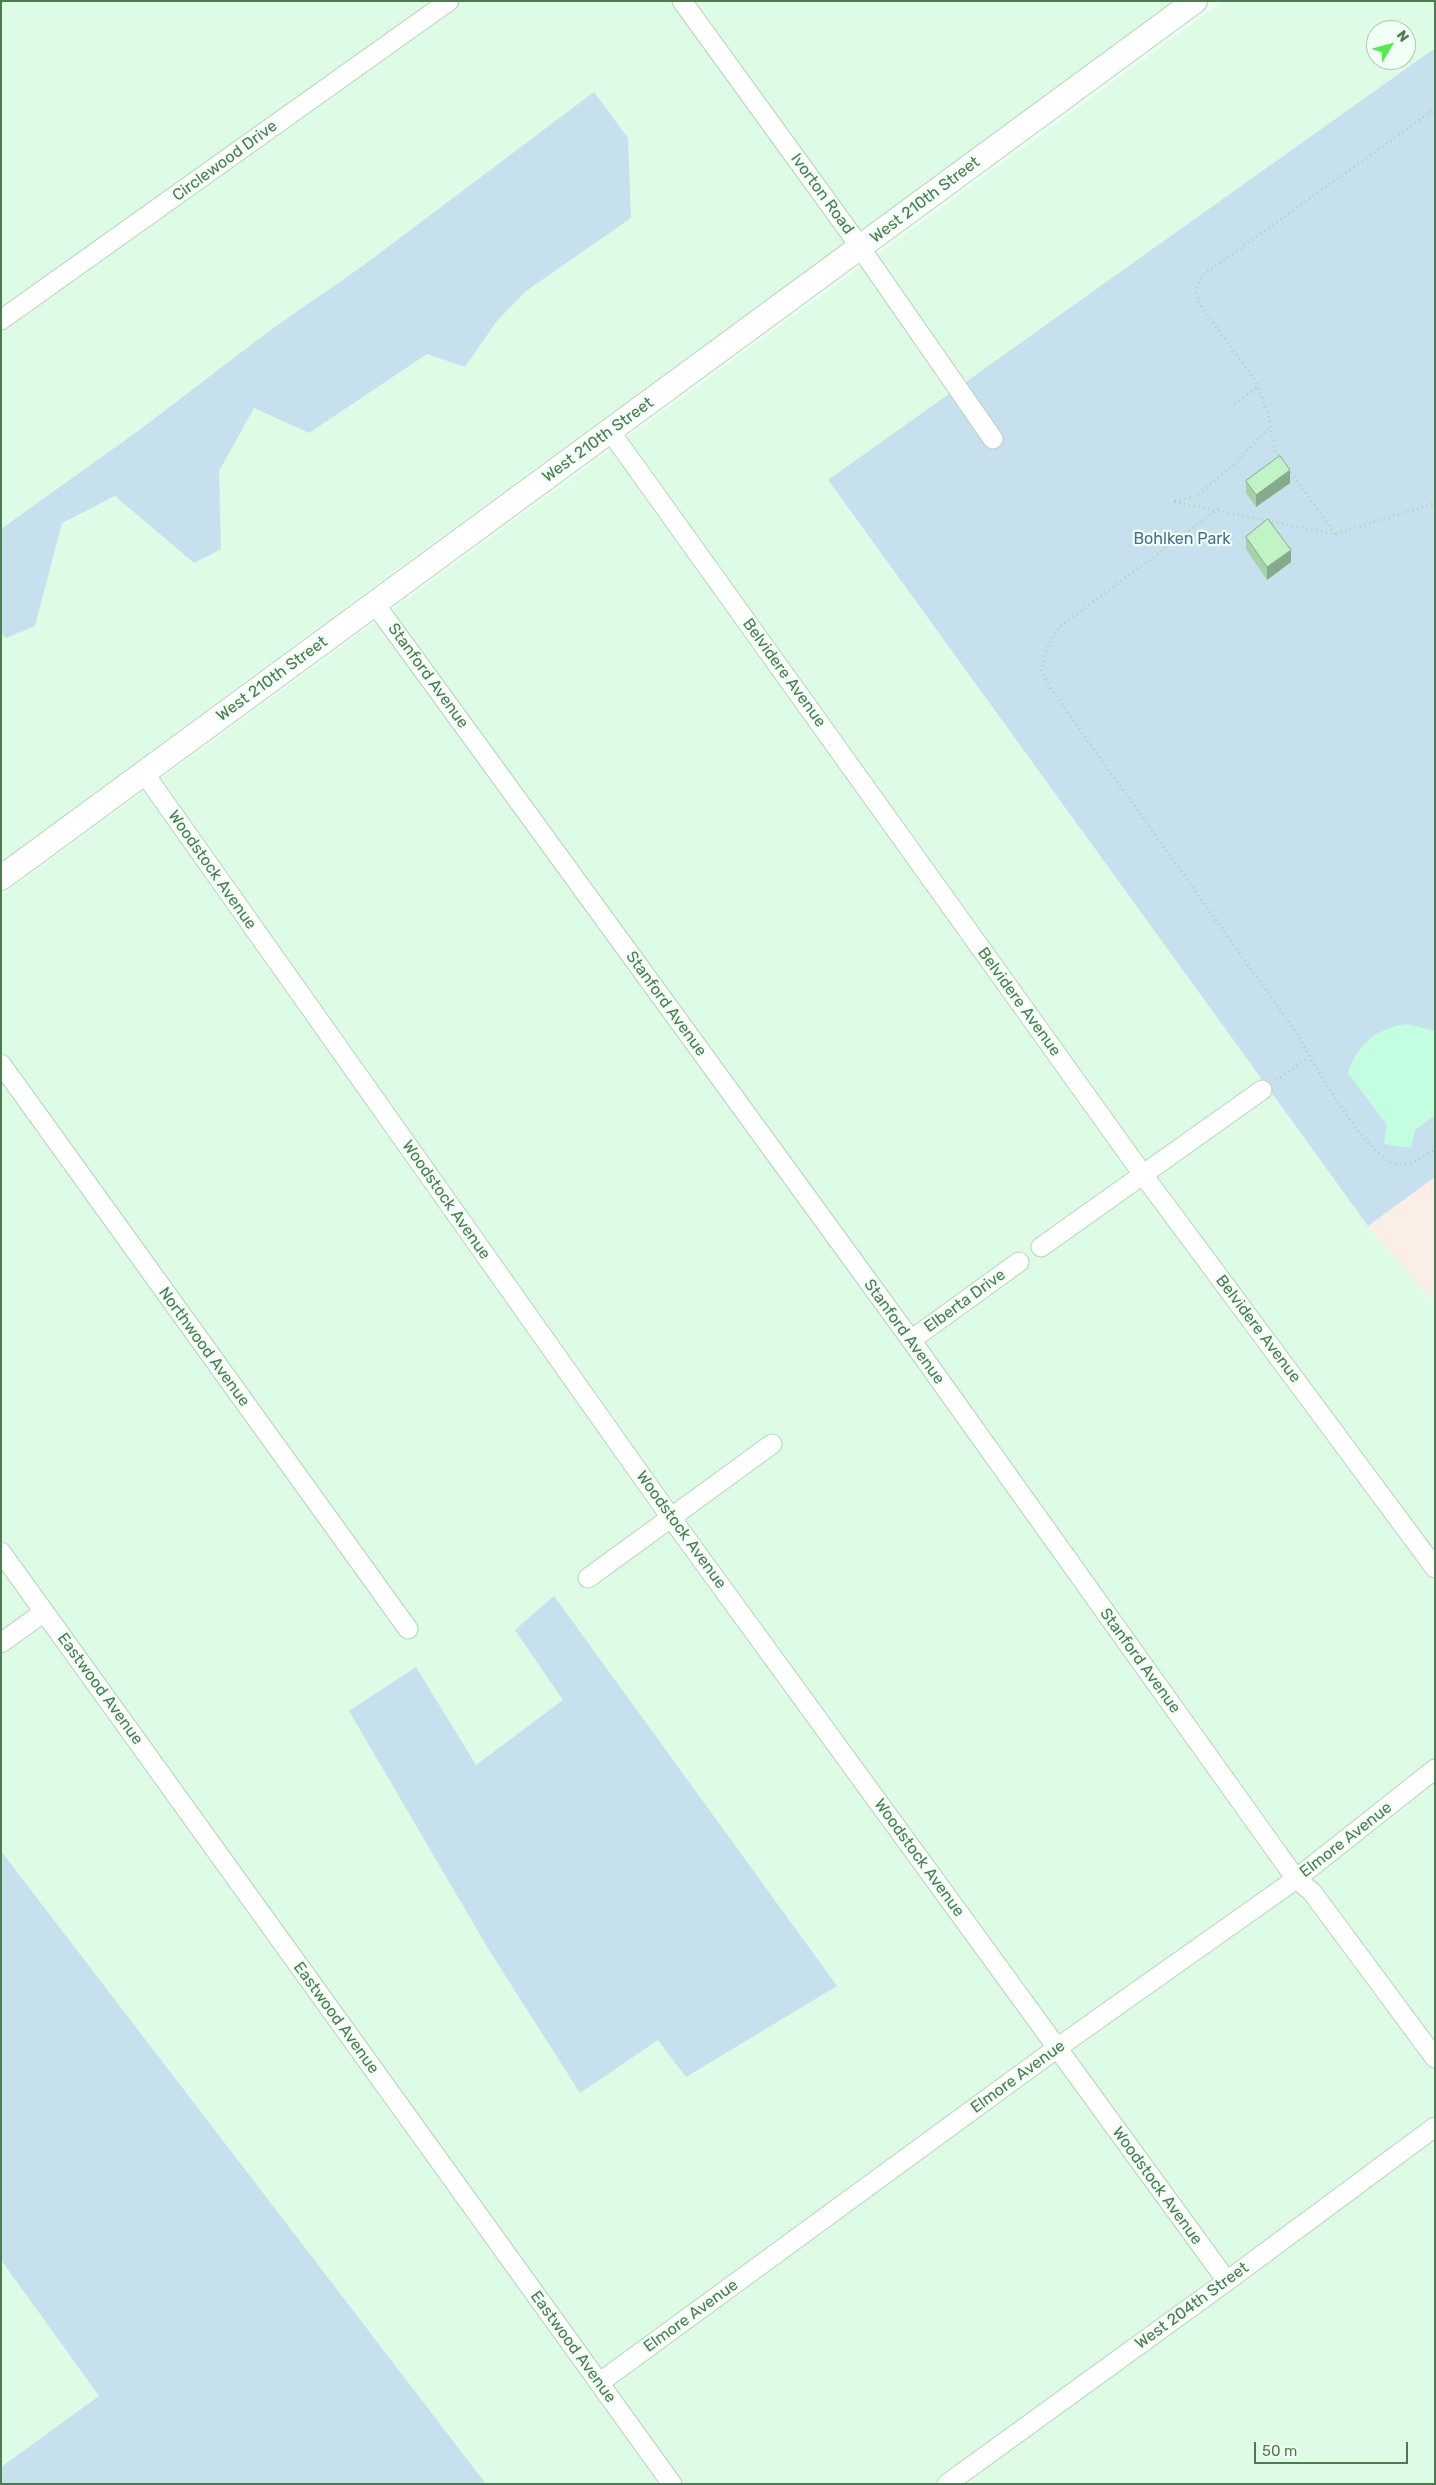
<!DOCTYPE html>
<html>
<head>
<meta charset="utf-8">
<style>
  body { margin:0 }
  #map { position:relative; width:1436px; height:2485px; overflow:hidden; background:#eafef1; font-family:Rubik,sans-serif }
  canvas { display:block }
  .frame { position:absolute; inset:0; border:2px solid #4b7b4f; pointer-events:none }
  .north { position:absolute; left:1366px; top:20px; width:50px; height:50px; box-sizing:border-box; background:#f1fff6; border:1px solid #afcab3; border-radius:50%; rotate:53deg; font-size:14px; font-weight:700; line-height:20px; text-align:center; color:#4b7b4f }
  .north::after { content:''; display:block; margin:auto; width:18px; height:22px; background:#51ec4a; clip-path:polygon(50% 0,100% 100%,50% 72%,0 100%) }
  .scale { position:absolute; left:1254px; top:2442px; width:154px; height:22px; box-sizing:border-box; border:2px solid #4b7b4f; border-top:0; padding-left:6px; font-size:15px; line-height:18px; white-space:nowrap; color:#4b7b4f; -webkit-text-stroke:4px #f1fff6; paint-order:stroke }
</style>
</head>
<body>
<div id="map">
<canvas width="1436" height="2485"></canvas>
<div class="frame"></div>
<div class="north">N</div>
<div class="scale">50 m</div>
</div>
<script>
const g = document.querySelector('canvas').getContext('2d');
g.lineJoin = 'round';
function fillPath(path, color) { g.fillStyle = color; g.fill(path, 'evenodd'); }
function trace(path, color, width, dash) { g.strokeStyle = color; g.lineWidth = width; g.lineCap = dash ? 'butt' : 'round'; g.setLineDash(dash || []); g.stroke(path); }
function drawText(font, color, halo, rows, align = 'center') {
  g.font = font + ' Rubik,sans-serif'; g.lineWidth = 4.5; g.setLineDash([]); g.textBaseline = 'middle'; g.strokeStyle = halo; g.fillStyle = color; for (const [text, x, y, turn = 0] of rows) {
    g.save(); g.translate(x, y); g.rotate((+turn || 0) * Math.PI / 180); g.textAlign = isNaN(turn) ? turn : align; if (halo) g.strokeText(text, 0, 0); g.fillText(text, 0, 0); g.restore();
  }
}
fillPath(new Path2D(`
  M1,1H1177L401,566L1,862Z
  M1224,1H1435V48L828,481L1368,1226L1435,1303V2484H486L1,1851V896ZM1376,30H1406V60H1376Z
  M1,2260L99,2396L1,2467Z`), '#defbe6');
fillPath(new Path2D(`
  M1435,1177V1303L1368,1226Z`), '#faeee6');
fillPath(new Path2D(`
  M1435,48V1177L1368,1226L828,480Z
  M594,92L628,138L631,218L526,291L496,322L465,367L427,354L309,433L254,408L219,471L221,549L194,563L115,496L62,523L35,626L6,638L1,633V529L138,431L272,329L364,265Z
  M554,1596L837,1986L686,2077L658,2040L580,2093L489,1950L349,1711L416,1667L476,1765L563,1700L515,1630Z
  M1,1851L486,2484H1V2467L99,2396L1,2260Z`), '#c7e0ed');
fillPath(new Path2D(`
  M1407,1024L1435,1031V1115L1415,1130L1411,1148L1384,1144L1387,1125L1348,1073C1357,1044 1377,1028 1407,1024Z`), '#c4fee1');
const minor = new Path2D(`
  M682,1L848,230L993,439
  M1,320L449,1
  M610,431L1144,1176L1435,1568
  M375,604L911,1340L1296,1879L1312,1892L1435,2058
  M144,773L672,1519L1227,2281
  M1,1064L408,1629
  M1041,1247L1262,1090
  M911,1340L1019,1262
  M1,1552L672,2484
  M588,1578L772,1444
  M1,1643L44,1612
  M599,2383L1057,2048L1296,1879L1435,1769
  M947,2484L1227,2281L1435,2127`);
const tertiary = new Path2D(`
  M1,878L1195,1`);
trace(minor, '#b4d6ba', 21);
trace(tertiary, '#b4d6ba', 26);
trace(new Path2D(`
  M1235,404L1258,387
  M1282,459L1275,450L1268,414L1255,380L1199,303L1196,290L1203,275L1435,109
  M1288,468L1335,534
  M1175,501L1197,496L1236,463L1270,426
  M1174,502L1335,534L1435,503
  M1218,509L1059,627L1048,645L1041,670L1051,689L1298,1035C1310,1060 1370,1162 1397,1164C1412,1166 1423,1157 1435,1149
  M1276,1080L1308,1058`), '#a2daa9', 3, [1, 4]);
trace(minor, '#fff', 19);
trace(tertiary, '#fff', 24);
fillPath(new Path2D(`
  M1246,481L1290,483L1256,507L1246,493Z
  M1246,537L1291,562L1267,580L1246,549Z`), '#a5d2ab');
fillPath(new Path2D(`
  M1290,470V483L1256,507V495Z
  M1291,550V562L1267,580V567Z`), '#86ab8b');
const building = new Path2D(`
  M1280,456L1290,470L1256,495L1246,481Z
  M1268,519L1291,550L1267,567L1246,537Z`);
fillPath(building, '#c0f4c7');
trace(building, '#86ab8b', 1);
drawText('16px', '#4b7b4f', '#f1fff6', [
  ["Circlewood Drive",225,161,-36],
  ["Ivorton Road",822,194,54],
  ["West 210th Street",925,200,-37],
  ["West 210th Street",598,440,-36],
  ["Belvidere Avenue",784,673,54],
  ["Stanford Avenue",428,676,54],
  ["West 210th Street",272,679,-36],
  ["Woodstock Avenue",212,870,55],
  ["Belvidere Avenue",1019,1002,54],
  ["Stanford Avenue",666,1004,54],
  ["Woodstock Avenue",446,1200,55],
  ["Elberta Drive",965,1301,-36],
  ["Belvidere Avenue",1258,1329,53],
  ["Stanford Avenue",904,1332,54],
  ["Northwood Avenue",204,1347,54],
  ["Woodstock Avenue",681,1530,54],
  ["Stanford Avenue",1140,1661,54],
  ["Eastwood Avenue",100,1689,54],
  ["Elmore Avenue",1346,1840,-38],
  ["Woodstock Avenue",919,1858,54],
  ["Eastwood Avenue",336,2018,54],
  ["Elmore Avenue",1018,2077,-36],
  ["Woodstock Avenue",1157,2186,54],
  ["West 204th Street",1192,2306,-36],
  ["Elmore Avenue",691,2316,-36],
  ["Eastwood Avenue",573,2347,54]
]);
drawText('16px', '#476f8d', '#f1fff6', [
  ["Bohlken Park",1182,539]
]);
</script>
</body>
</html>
